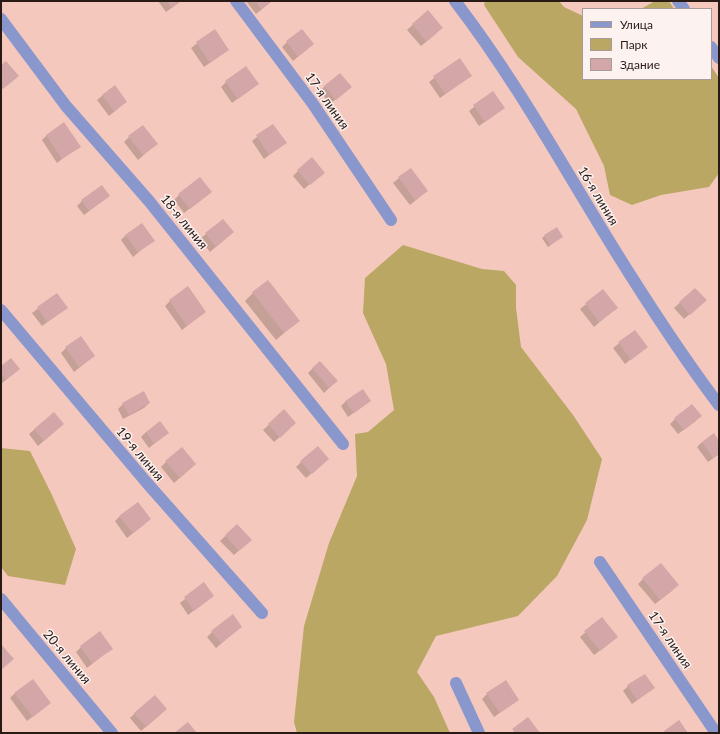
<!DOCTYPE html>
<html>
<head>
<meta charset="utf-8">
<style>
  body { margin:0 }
  #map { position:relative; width:720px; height:734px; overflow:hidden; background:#f5c8bd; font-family:Lato,sans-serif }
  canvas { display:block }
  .frame { position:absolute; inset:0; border:2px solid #2a1a16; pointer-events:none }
  .legend { position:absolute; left:582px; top:8px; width:130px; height:72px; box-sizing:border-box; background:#fcf2f0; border:1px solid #a89c99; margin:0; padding:5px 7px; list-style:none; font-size:12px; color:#2a1a16 }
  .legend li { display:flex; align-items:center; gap:8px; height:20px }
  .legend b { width:20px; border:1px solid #a89c99 }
</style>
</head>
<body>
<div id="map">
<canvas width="720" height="734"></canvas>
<div class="frame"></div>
<ul class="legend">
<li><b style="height:5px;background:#8a97cd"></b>Улица</li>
<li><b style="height:11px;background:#b9a763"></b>Парк</li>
<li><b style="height:11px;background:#d3a6a8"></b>Здание</li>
</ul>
</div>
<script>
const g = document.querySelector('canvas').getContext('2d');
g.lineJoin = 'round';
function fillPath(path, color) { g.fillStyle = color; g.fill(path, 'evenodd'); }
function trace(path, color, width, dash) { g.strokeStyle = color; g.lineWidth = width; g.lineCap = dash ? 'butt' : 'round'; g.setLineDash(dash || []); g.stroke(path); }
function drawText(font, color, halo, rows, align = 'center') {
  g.font = font + ' Lato,sans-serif'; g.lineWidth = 3; g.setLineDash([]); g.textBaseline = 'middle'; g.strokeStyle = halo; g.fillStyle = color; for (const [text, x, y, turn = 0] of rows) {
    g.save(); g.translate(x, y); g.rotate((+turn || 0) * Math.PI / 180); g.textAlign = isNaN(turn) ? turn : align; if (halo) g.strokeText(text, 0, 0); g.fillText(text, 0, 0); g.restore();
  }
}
fillPath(new Path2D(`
  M485,1H559L564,7L583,16V79H711V66L719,78V173L709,187L661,195L632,205L610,195L604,166L576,109L518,57L484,5Z
  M655,1H669L674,9H641Z
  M403,245L482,269L504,271L516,285V308L521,347L573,415L602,459L587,520L557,576L518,616L436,636L417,672L434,697L450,733H297L294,722L304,626L329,543L357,476L355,434L368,432L394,410L386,364L363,313L365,278Z
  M1,448L30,451L52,495L76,549L65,585L8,576L1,567Z`), '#b9a763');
fillPath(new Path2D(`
  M158,1H181L166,12Z
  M246,1H272L256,14Z
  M428,11L437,33L421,46L407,30Z
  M215,30L228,50L204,67L191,48Z
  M287,42L313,44L293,61L282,47Z
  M460,59L471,76L440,98L429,82Z
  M226,82L257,84L232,103L221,87Z
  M114,86L126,102L109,116L97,100Z
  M325,86L345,92L330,104L320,91Z
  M493,92L504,108L479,126L469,111Z
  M273,125L285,143L264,159L252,141Z
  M47,135L79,146L57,163L42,140Z
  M129,137L156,144L138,160L124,142Z
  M410,169L427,191L410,205L393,183Z
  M298,171L318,177L304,189L293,176Z
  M211,192L184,213L174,200L179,195Z
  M109,196L84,215L77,206L82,201Z
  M223,220L233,232L210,252L200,239Z
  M556,228L562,237L548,247L542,238Z
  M126,235L153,240L133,257L121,240Z
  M695,289L700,305L684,319L674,308Z
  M603,291L616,308L594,327L580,309Z
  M253,293L298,321L276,340L245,301Z
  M57,294L67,308L42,326L32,313Z
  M170,301L205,312L182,330L165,306Z
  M635,331L646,347L625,364L613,348Z
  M66,348L94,356L74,372L61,353Z
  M1,367L19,369L1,384Z
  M313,368L336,381L324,393L308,373Z
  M346,401H370L348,417L341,406Z
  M149,403L144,408L123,419L118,409L123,404Z
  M284,411L290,428L274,442L263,430Z
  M54,413L63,424L38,446L29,434Z
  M675,419L696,421L678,434L670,424Z
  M146,432L167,433L149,448L141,437Z
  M702,442L719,443V454L708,462L697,447Z
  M166,462L190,469L174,483L161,467Z
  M301,462L323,464L306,478L296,467Z
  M120,516L145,524L127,538L115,521Z
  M237,525L245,545L234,555L220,541Z
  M643,579L673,590L655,604L638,584Z
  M204,584L213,596L188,615L180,603Z
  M602,618L611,642L594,655L580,637Z
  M241,627L216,648L207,637L212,632Z
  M81,647L111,649L87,668L76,652Z
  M628,686L654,688L632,704L623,691Z
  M15,693L50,703L27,721L10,698Z
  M487,694L517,700L494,717L482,699Z
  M135,713L161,714L141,731L130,718Z`), '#0003');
fillPath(new Path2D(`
  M167,1H181L172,8Z
  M255,1H272L261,9Z
  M428,10L443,28L426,41L412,24Z
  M215,29L229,50L210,63L196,42Z
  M302,29L314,44L298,57L286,41Z
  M460,58L472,76L445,94L433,76Z
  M6,61L19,76L3,89L1,87V65Z
  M246,66L259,84L238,99L225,81Z
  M340,73L352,87L336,100L324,86Z
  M115,85L127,102L114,111L102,95Z
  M493,91L505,108L485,122L473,105Z
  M64,122L81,147L62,159L46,135Z
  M273,124L287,143L269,155L256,135Z
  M143,125L158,144L143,155L128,136Z
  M312,157L325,173L310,185L297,170Z
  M411,168L428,191L415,200L398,177Z
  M200,177L212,192L190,209L178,194Z
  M102,185L110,196L89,211L81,200Z
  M223,219L234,232L216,247L205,233Z
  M142,223L155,241L138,252L125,235Z
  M557,227L563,237L550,245L544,235Z
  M268,280L300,321L284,333L252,292Z
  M188,286L206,312L187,326L169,300Z
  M695,288L707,300L690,315L679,302Z
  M603,289L618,308L599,322L585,303Z
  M57,293L68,308L47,322L37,307Z
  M635,330L648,347L631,360L618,342Z
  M81,336L95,356L79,367L65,347Z
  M11,358L20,369L6,380L1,374V366Z
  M320,361L338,381L329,388L312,368Z
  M363,389L371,401L354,413L345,401Z
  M144,391L150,403L129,415L122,403Z
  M692,404L702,416L684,430L674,418Z
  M284,409L296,423L280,438L268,424Z
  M54,412L64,424L44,441L34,429Z
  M160,421L169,433L154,444L146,432Z
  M714,433L719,441V453L713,458L702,442Z
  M318,446L329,459L312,474L300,461Z
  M182,447L196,464L180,478L165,461Z
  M138,502L151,519L133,533L119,516Z
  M237,524L252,540L239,551L225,535Z
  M661,563L679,585L660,600L642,578Z
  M204,582L214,596L194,611L184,597Z
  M233,614L242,627L221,643L211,631Z
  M602,617L618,637L600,651L584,631Z
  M100,631L113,649L92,663L80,646Z
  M1,644L14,659L1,670Z
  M645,674L655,688L637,700L627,685Z
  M33,679L51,703L33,717L14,693Z
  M506,680L519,700L500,713L486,693Z
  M155,695L167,709L146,727L134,713Z
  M528,717L540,733H515L512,729Z
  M679,720L688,733H665L664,731Z
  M188,722L197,733H174Z`), '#d3a6a8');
trace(new Path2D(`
  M236,1L313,104L391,220
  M455,1C515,79 562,165 614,249C647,302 681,355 719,405
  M678,1L684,9
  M1,19L66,106L149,201L343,444
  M711,47L719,58
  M1,310L147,483L262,613
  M600,562L716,733
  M1,599L112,733
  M456,683L479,733`), '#8a97cd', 12);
drawText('13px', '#2a1a16', '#fcf2f0', [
  ["17-я линия",327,101,55],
  ["16-я линия",598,196,59],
  ["18-я линия",184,222,51],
  ["19-я линия",140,454,50],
  ["17-я линия",670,640,56],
  ["20-я линия",67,657,50]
]);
</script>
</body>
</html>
